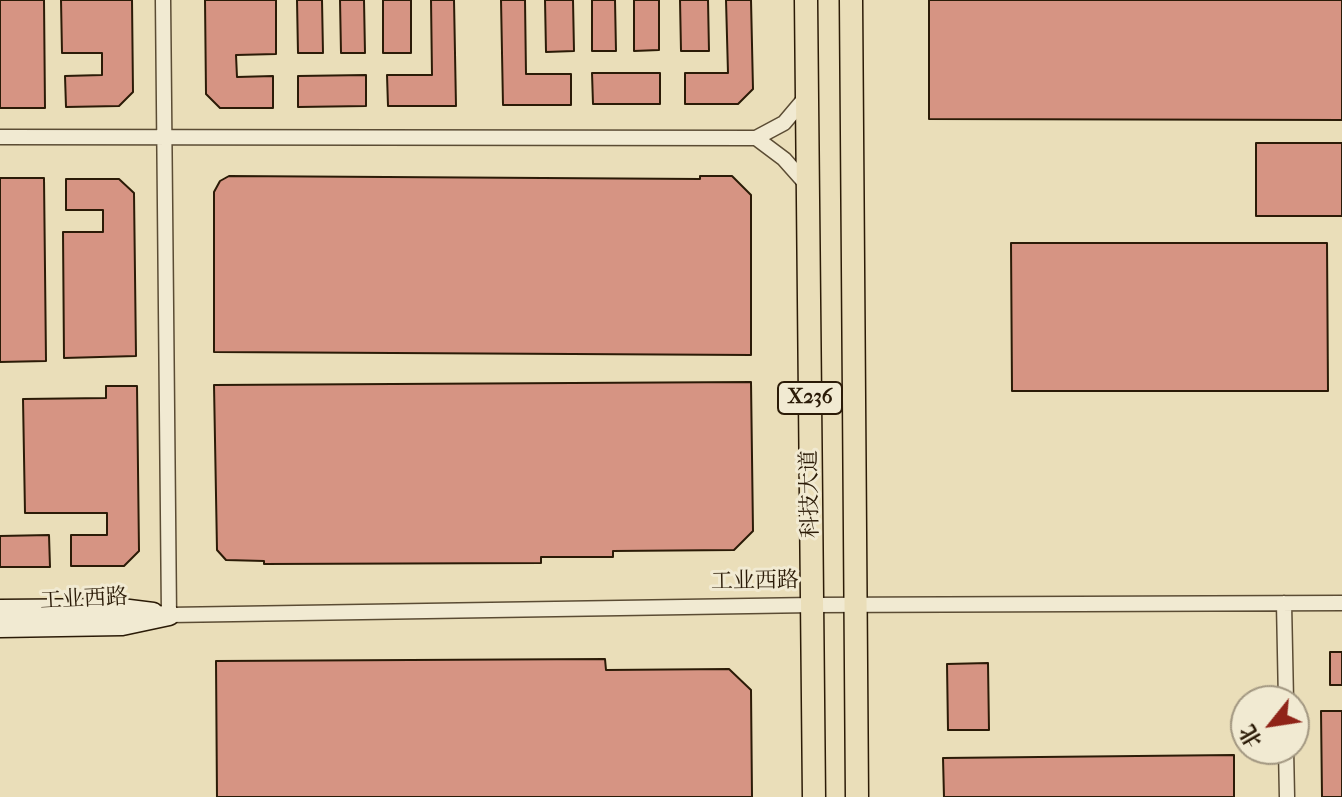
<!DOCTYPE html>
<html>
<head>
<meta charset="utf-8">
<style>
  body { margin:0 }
  #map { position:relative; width:1342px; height:797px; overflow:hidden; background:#eadeb9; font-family:"IM FELL French Canon","Noto Serif SC",serif }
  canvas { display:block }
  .north { position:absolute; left:1230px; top:685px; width:80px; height:80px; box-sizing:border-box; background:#f1ead2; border:2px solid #a29781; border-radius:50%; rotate:240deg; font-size:22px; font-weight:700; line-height:32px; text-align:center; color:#2b1b07 }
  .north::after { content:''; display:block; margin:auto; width:28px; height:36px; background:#8f2418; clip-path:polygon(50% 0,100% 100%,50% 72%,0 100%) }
</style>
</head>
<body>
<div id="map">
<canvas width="1342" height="797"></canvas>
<div class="north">北</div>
</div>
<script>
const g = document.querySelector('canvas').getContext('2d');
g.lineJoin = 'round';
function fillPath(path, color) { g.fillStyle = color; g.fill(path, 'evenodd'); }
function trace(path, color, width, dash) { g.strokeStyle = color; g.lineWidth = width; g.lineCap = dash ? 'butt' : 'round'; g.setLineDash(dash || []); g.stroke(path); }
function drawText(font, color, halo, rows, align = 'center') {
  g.font = font + ' "IM FELL French Canon","Noto Serif SC",serif'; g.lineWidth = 6; g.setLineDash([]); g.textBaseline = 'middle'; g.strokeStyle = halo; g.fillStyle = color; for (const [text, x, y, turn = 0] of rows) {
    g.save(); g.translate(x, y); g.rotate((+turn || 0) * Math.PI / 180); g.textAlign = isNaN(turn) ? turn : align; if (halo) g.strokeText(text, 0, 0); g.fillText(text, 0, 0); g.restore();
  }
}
const building = new Path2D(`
  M0,0H44L45,108H0Z
  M61,0H132L133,92L119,106L66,107L65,76L102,75V53H62Z
  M205,0H276V54L236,55L237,77L273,76V108H220L206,94Z
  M297,0H322L323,53H298Z
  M340,0H364L365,53H341Z
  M383,0H411V53H383Z
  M431,0H454L456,106H388L387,75H432Z
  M501,0H525L526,74H571V105H503Z
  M545,0H573L574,51L546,52Z
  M592,0H615L616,51H592Z
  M634,0H659V50L634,51Z
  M680,0H708L709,51H681Z
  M726,0H751L753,89L738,104H685V73H728Z
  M929,0H1342V120L929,119Z
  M592,73H660V104H593Z
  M366,75V106L298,107V76Z
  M1256,143H1342V216H1256Z
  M229,176L700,179V176H732L751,195V355L214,352V192L220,181Z
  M0,178H44L46,361L0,362Z
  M66,179H119L134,193L136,356L64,358L63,232H103V210H66Z
  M1011,243H1327L1328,391H1012Z
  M751,382L753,531L734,550L613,551V557H541V563L264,564V561L226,560L217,550L214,385Z
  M106,386H137L139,551L124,566H71V535H107V513H25L23,399L106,398Z
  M49,535L50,567H0V536Z
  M1330,652H1342V685H1330Z
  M605,659L606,670L729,669L751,690L752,797H217L216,661Z
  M988,663L989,730H948L947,664Z
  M1321,711H1342V797H1322Z
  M1234,755V797H944L943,758Z`);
fillPath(building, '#d69483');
trace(building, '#2b1b07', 2);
const street = new Path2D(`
  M163,0L169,615L813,605L1342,603
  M0,137L756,138L784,123L806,97
  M756,138L784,159L808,186
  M1284,603L1286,701
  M1286,749L1287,797`);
const secondary = new Path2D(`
  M0,610L121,609L153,613
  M0,627L122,625L169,615`);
const primary = new Path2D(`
  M806,0L814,797
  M851,0L857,797`);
trace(street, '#5b4c34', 17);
trace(secondary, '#2b1b07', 23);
trace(primary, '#2b1b07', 25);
trace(street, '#f1ead2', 14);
trace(secondary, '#f1ead2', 20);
trace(primary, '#eadeb9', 22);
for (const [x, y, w] of [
  [810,398,64]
]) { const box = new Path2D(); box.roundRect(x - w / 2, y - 16, w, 32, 6); g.fillStyle = '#f1ead2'; g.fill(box); trace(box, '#2b1b07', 2); }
drawText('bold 20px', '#2b1b07', null, [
  ["X236",810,398]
]);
drawText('22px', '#2b1b07', '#f1ead2', [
  ["科技大道",811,494,-91],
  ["工业西路",755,582,-1],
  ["工业西路",84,600,-3]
]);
</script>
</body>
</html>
